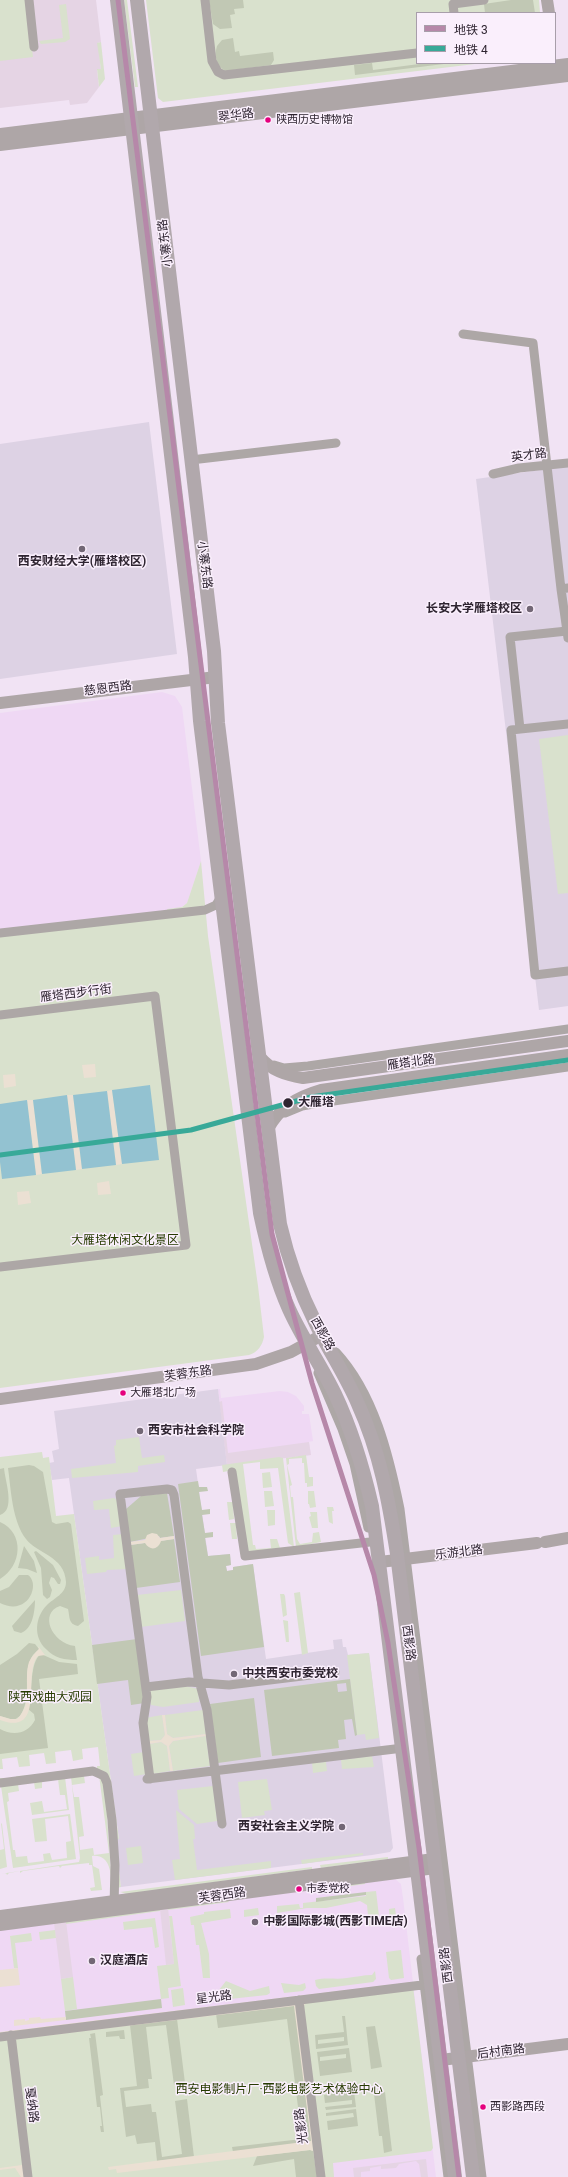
<!DOCTYPE html>
<html>
<head>
<meta charset="utf-8">
<style>
  body { margin:0 }
  #map { position:relative; width:568px; height:2177px; overflow:hidden; background:#f1e3f4; font-family:Roboto,"Noto Sans SC",sans-serif }
  canvas { display:block }
  .legend { position:absolute; left:416px; top:12px; width:140px; height:52px; box-sizing:border-box; background:#faeffc; border:1px solid #a89eaa; margin:0; padding:5px 7px; list-style:none; font-size:12px; color:#2e2430 }
  .legend li { display:flex; align-items:center; gap:8px; height:20px }
  .legend b { width:20px; border:1px solid #a89eaa }
</style>
</head>
<body>
<div id="map">
<canvas width="568" height="2177"></canvas>
<ul class="legend">
<li><b style="height:5px;background:#b688a9"></b>地铁 3</li>
<li><b style="height:5px;background:#38a998"></b>地铁 4</li>
</ul>
</div>
<script>
const g = document.querySelector('canvas').getContext('2d');
g.lineJoin = 'round';
function fillPath(path, color) { g.fillStyle = color; g.fill(path, 'evenodd'); }
function trace(path, color, width, dash) { g.strokeStyle = color; g.lineWidth = width; g.lineCap = dash ? 'butt' : 'round'; g.setLineDash(dash || []); g.stroke(path); }
function drawText(font, color, halo, rows, align = 'center') {
  g.font = font + ' Roboto,"Noto Sans SC",sans-serif'; g.lineWidth = 3; g.setLineDash([]); g.textBaseline = 'middle'; g.strokeStyle = halo; g.fillStyle = color; for (const [text, x, y, turn = 0] of rows) {
    g.save(); g.translate(x, y); g.rotate((+turn || 0) * Math.PI / 180); g.textAlign = isNaN(turn) ? turn : align; if (halo) g.strokeText(text, 0, 0); g.fillText(text, 0, 0); g.restore();
  }
}
fillPath(new Path2D(`
  M162,692L175,696L182,707L201,861L187,903L180,908L167,909L168,920L0,937V713Z
  M218,1389H220L221,1398L280,1391L288,1392L296,1396L304,1406V1411H302V1414H309L313,1441L309,1442L311,1455L227,1465Z
  M395,1879L401,1884L403,1898L436,2177H0V1930Z`), '#efd8f4');
fillPath(new Path2D(`
  M0,0H96L101,42L98,43L101,69L97,70L99,87L87,103L70,105L69,100L0,108Z
  M222,1401L228,1453L309,1442L311,1455L227,1465L219,1402Z
  M168,1908L174,1964L166,1965L160,1909Z
  M66,1921L73,1977L61,1979L54,1923Z
  M426,2159L428,2177H421L419,2164L416,2161L399,2164L396,2168L381,2169V2166L370,2168V2171L361,2172V2177H354L353,2168Z`), '#e5d4e4');
fillPath(new Path2D(`
  M149,422L177,654L0,679V444Z
  M568,466V1006L539,1010L476,479Z
  M218,1389L227,1465L196,1469L208,1556L230,1554L231,1565L226,1566L227,1571L233,1570V1567L253,1564L266,1659L334,1649L333,1640L342,1639L343,1647H346L348,1655L369,1653L393,1848L390,1852L372,1855L121,1887L115,1839H119L69,1478L52,1480L49,1463L54,1462L52,1451L59,1449L54,1411Z`), '#ddd2e4');
fillPath(new Path2D(`
  M0,0H26L33,57L0,61Z
  M124,0H127L138,87H135Z
  M146,0H539L540,13H417V63H483L163,102L158,98Z
  M66,4L70,39L65,42L41,44L39,41L63,38L59,5Z
  M101,42L105,79L99,87L97,69H101L97,43Z
  M568,735V893L558,894L539,739Z
  M201,861L208,936L258,1286L264,1337C262,1346 258,1352 249,1355L0,1388V933L168,914L167,909L182,907L187,903Z
  M139,1437L142,1458L164,1455L165,1462L138,1466V1472L72,1478L71,1469L116,1463L114,1446L116,1445V1440Z
  M42,1452L43,1458L49,1457L56,1516L74,1514L119,1839L115,1840L121,1887L117,1888L104,1772L0,1781V1778H4V1780L17,1778L16,1776L44,1775L43,1773L97,1768V1766H100L98,1747L82,1749L83,1759L73,1761L71,1750L55,1752L56,1763L46,1764L44,1753L29,1755L30,1766L19,1767L17,1757L2,1759L3,1769H0V1457Z
  M306,1455L309,1477H313V1486L307,1487V1483H305L304,1463H302V1458L289,1459V1464L287,1465L292,1485L290,1486L291,1497H293L297,1539L300,1544L312,1542L313,1533L319,1532L321,1542L296,1547L286,1458Z
  M279,1457L283,1458L294,1547L288,1543L278,1468L260,1469V1462L243,1464L253,1545H255L256,1549L271,1548L270,1539H277L280,1548L248,1553L234,1470L223,1472L222,1465Z
  M270,1472L272,1487L263,1488L262,1473Z
  M264,1491H272L274,1506L265,1507Z
  M308,1491H314L316,1507L310,1508L309,1504H308Z
  M114,1498L117,1500L122,1526L111,1528L109,1509L94,1510L93,1501Z
  M227,1502H233L234,1519L229,1520Z
  M327,1507H333L334,1511H332L333,1524L329,1522Z
  M267,1510H275V1525L268,1526Z
  M310,1512H317L318,1528H312L309,1517L311,1516Z
  M230,1523H236L237,1539H232Z
  M123,1534L127,1569L107,1570L106,1572L87,1574L85,1558L99,1556V1560L114,1558L113,1535Z
  M181,1590L185,1621L141,1627L137,1595Z
  M300,1592L308,1653L302,1655L294,1593Z
  M280,1594H284L285,1596L287,1615L283,1617Z
  M283,1620L288,1621L289,1642H286Z
  M369,1653L379,1738L366,1740L365,1734L357,1735L347,1655Z
  M181,1685L198,1689L199,1702L163,1707L151,1705L149,1690Z
  M203,1710L206,1734L173,1738L167,1734L165,1715Z
  M162,1715L165,1735L161,1740L149,1741L145,1718Z
  M206,1736L210,1766L173,1771L169,1746L173,1741Z
  M161,1742L167,1746L170,1771L153,1774L149,1744Z
  M144,1752L147,1774L134,1776L131,1754Z
  M372,1756L374,1767L342,1769L341,1760Z
  M326,1762L327,1771L313,1773L312,1763Z
  M99,1775L105,1785L112,1887C111,1873 110,1854 92,1856L93,1866L99,1869L102,1890L91,1891L90,1888L95,1887L92,1865H89V1863L62,1866L60,1868L59,1866L23,1871L20,1873V1871L9,1873L7,1875L6,1873L0,1874L79,1862L80,1858L71,1777L84,1776L85,1783L72,1785L74,1797H79L84,1836L79,1837L80,1850L93,1848L94,1855L109,1853Z
  M65,1777L69,1810L32,1815L30,1803L42,1801L44,1812L67,1809L65,1795H60L58,1779L42,1781V1788L35,1789L34,1782L18,1784L19,1791L8,1793L9,1801L7,1802L13,1850H15L16,1857L27,1856L28,1863L44,1861L43,1854L50,1853L52,1860L67,1858L66,1842L71,1841L68,1816L45,1819L47,1841L35,1842L32,1819L70,1814L76,1859L13,1868L1,1786Z
  M267,1779L272,1810L264,1811L265,1815L242,1818L238,1782Z
  M213,1786L217,1821L197,1824L179,1809L177,1790Z
  M176,1810L194,1825L195,1839H193L197,1870L271,1861V1868L175,1880L172,1860L180,1859Z
  M1,1823L2,1824L7,1867L0,1869V1850L4,1849Z
  M141,1846L143,1863L128,1865L126,1848Z
  M363,1853V1855L302,1864L301,1860Z
  M388,1857V1859L321,1868L320,1865Z
  M312,1867V1869L127,1894L120,1892Z
  M365,1882V1884L315,1891V1889Z
  M376,1891L380,1925L369,1926L367,1905L360,1901L326,1908H307L277,1913V1906L299,1904L300,1908H303V1903L366,1896V1892Z
  M228,1901L229,1902L168,1910V1908Z
  M258,1908L259,1915L244,1917V1910Z
  M395,1908L397,1923L390,1924L389,1909Z
  M160,1909V1911L66,1924V1921Z
  M230,1909L231,1918L201,1923L209,1954L210,1978H203L199,1945H196L194,1925H191L190,1917L204,1914V1912Z
  M169,1916H172L181,1986L168,1988L169,1998L161,1999L157,1966L174,1964Z
  M155,1918L159,1947L155,1948L152,1927L124,1930L123,1922Z
  M55,1930L56,1938L40,1940L39,1932Z
  M31,1933L32,1941L15,1943L18,1968H14L10,1936Z
  M401,1950L404,1978L391,1980L389,1978L386,1952Z
  M375,1971L376,1979L373,1982L319,1989L316,1986L315,1980C326,1977 336,1980 347,1978C356,1977 363,1975 372,1975Z
  M73,1977L77,2009L65,2011L61,1979Z
  M226,1981L250,1991L269,1986L270,1993L267,1995L211,2001V1997L219,1995V1990Z
  M281,1983L299,1985L305,1983L306,1988L303,1991L284,1993Z
  M413,1986L433,2148L431,2151L333,2163L334,2177H0V2037Z
  M183,1988L185,2005L173,2007L171,1990Z`), '#d9e1cd');
fillPath(new Path2D(`
  M209,0H243L244,8L234,9L235,14L230,15L232,28L220,29L213,24Z
  M511,0H533L535,13H485L484,4Z
  M233,38L235,52L239,51L240,56L273,52L274,60L271,65L226,71C216,66 214,56 217,46L222,40Z
  M372,63L373,70L427,63H452L355,75L354,65Z
  M29,1465L34,1466L43,1472L52,1522L56,1524L68,1522L71,1524L84,1621L78,1626C68,1624 70,1617 68,1609L60,1606C39,1613 51,1643 75,1646L77,1660C65,1660 54,1658 46,1649C33,1637 35,1617 47,1605C54,1598 66,1594 66,1582C65,1556 36,1553 26,1539C12,1521 11,1489 8,1468Z
  M4,1468C5,1481 16,1510 0,1515V1469Z
  M198,1481L199,1487H207L208,1491L199,1492L202,1510L210,1509V1514L202,1515L205,1533L213,1532V1537L205,1538L208,1556L230,1554L231,1565L226,1566L227,1571L233,1570V1567L253,1564L264,1647L201,1656L178,1484Z
  M167,1493L174,1536L160,1538L159,1536L130,1542L126,1509L141,1496Z
  M0,1522C25,1533 22,1566 0,1579Z
  M174,1539L180,1582L136,1588L130,1545Z
  M24,1546L34,1561L37,1573L27,1569L18,1568Z
  M36,1551L53,1565L61,1580L60,1584H58L54,1578L51,1577L49,1583L52,1590L50,1597L47,1599L43,1595L41,1568L34,1552Z
  M19,1575H28C41,1584 28,1617 0,1603V1591L9,1587Z
  M35,1600C35,1610 33,1629 21,1633L14,1631L12,1626Z
  M137,1639L145,1703L131,1705L128,1680L97,1684L92,1645Z
  M29,1643L35,1644L39,1649C36,1652 32,1655 31,1659C22,1676 33,1696 20,1716L14,1720L0,1716V1665L17,1654Z
  M41,1654L59,1662L77,1664L78,1674L39,1679L48,1748L0,1754V1729C13,1736 28,1734 35,1720L34,1714L28,1709C33,1693 29,1662 41,1654Z
  M350,1679L357,1735L355,1736L352,1719L344,1720L346,1739L338,1740L339,1748L272,1756L264,1690ZM346,1683L347,1691L338,1692L337,1684Z
  M254,1698L261,1757L218,1763L210,1704Z
  M366,1892V1895L316,1902V1898Z
  M161,1999L162,2008L66,2020L65,2011Z
  M293,2005L296,2007L312,2140L310,2142L233,2152L232,2147L302,2139L287,2019L218,2028L216,2014Z
  M342,2016H345L348,2045L316,2049L315,2035L344,2032ZM344,2037V2041L318,2044V2040Z
  M177,2019L185,2083L174,2085L166,2025L146,2027L152,2079H148L149,2088L124,2091L126,2107L151,2104L152,2112H156L162,2157L182,2154L175,2101L187,2099L194,2157L157,2161L155,2142L137,2144L135,2135L126,2137L120,2088L137,2086L130,2025Z
  M375,2026L382,2067L371,2069L366,2027Z
  M124,2030L125,2039H120L119,2036L106,2037V2032Z
  M95,2033L103,2095L100,2096L104,2132H101L100,2126H102L100,2107H97L89,2038H91L90,2034Z
  M349,2048L352,2072L320,2076L317,2052ZM346,2054V2058L320,2061V2057Z
  M354,2091L356,2107L326,2110L325,2107L352,2104V2100L325,2103L324,2095Z
  M385,2092L392,2151L384,2153L382,2136H379L374,2094Z
  M356,2109L358,2126L328,2130L327,2121L354,2117L353,2113L326,2116V2113Z
  M310,2150L313,2151L317,2177H296L294,2159L253,2166L257,2156Z`), '#c1c8b4');
fillPath(new Path2D(`
  M95,1064L96,1077L84,1078L82,1065Z
  M15,1074L16,1086L4,1088L3,1075Z
  M112,1090L122,1164L116,1165L107,1091Z
  M67,1095H73L82,1169L76,1170Z
  M27,1100H33L42,1174L36,1175Z
  M109,1181L111,1194L98,1195L97,1183Z
  M29,1191L31,1203L18,1205L17,1192Z
  M152,1533L157,1534L160,1538L174,1536V1539L161,1541C158,1550 150,1551 145,1543L130,1545V1542L145,1540L147,1535Z
  M38,1646L45,1655L38,1656C22,1673 47,1737 0,1720V1716L10,1719H17C34,1703 23,1680 29,1662C31,1657 35,1653 39,1649Z
  M162,1715H165L167,1734L173,1738L206,1734V1736L173,1741L169,1746L173,1771H170L167,1746L161,1742L149,1744V1741L161,1740L165,1735Z
  M18,1968L20,1985L0,1987V1970Z
  M413,1982L414,1990L306,2003L304,2006L313,2151L310,2150L117,2173L116,2169L109,2170L108,2167L311,2141L294,2006L0,2041V2032Z
  M40,2017L41,2019L66,2017V2020L14,2026V2020L25,2019V2021L29,2020V2018Z
  M22,2165L24,2177H21L15,2168L0,2170V2168Z`), '#ebe0d3');
fillPath(new Path2D(`
  M150,1085L159,1160L122,1164L112,1090Z
  M107,1091L116,1165L82,1169L73,1095Z
  M67,1095L76,1170L42,1174L33,1100Z
  M27,1100L36,1175L2,1179L0,1162V1104Z`), '#93c2d1');
trace(new Path2D(`
  M29,0L34,47
  M205,0L212,61L218,72L224,75L417,53
  M454,13L453,4L484,0
  M463,334L533,343L561,589
  M191,460L336,443
  M493,474L519,468L568,463
  M568,588L561,589L568,638
  M568,724L511,730L535,975L568,971
  M520,729L510,637L567,631
  M0,933L205,910L216,905L221,897
  M0,1015L155,996L186,1245L0,1267
  M274,1065L284,1068L308,1066L568,1029
  M285,1113L302,1106L313,1104L568,1067
  M336,1352C374,1393 389,1455 400,1509L482,2177
  M318,1373L342,1429L354,1464L368,1528
  M232,1472L245,1556L370,1542
  M146,1687L189,1682L229,1685L335,1672
  M147,1779L403,1748
  M150,1779L143,1723L147,1697L120,1494L167,1489L172,1490L174,1495L198,1677L207,1710L222,1824
  M0,1783L93,1771L104,1776L107,1783L112,1820L115,1865L114,1907
  M421,1959L448,2177
  M299,2000L321,2177
  M11,2035L28,2177
  M0,2037L430,1984`), '#ada7a6', 9);
trace(new Path2D(`
  M547,0L549,13
  M0,134L568,64
  M0,145L568,76
  M0,703L216,677
  M260,1057C272,1071 285,1075 303,1078L568,1041
  M268,1129C280,1107 297,1097 321,1090L568,1055
  M0,1399L256,1364L291,1352L322,1335
  M545,1542L568,1538
  M380,1562L537,1543
  M0,1916L434,1859
  M0,1925L435,1868
  M441,2060L568,2044`), '#aea6a7', 12);
trace(new Path2D(`
  M117,0L195,657L200,721L260,1213C267,1246 275,1278 289,1309C302,1338 321,1365 335,1394C352,1430 363,1467 372,1506L455,2177
  M137,0L214,651L218,723L280,1224C288,1259 300,1292 316,1324C329,1351 346,1376 358,1404C380,1452 389,1502 397,1554L473,2177`), '#b1a8ac', 14);
trace(new Path2D(`
  M118,0L272,1234L312,1383L374,1575L388,1643L419,1848L459,2177`), '#b688a9', 5);
trace(new Path2D(`
  M0,1155L191,1130L311,1097L568,1060`), '#38a998', 5);
for (const [x, y, r, color] of [
  [268,120,3.5,"#e5007d"],
  [82,549,4,"#726775"],
  [530,609,4,"#726775"],
  [288,1103,5.5,"#2e2430"],
  [123,1393,3.5,"#e5007d"],
  [140,1431,4,"#726775"],
  [234,1674,4,"#726775"],
  [342,1827,4,"#726775"],
  [299,1889,3.5,"#e5007d"],
  [255,1922,4,"#726775"],
  [92,1961,4,"#726775"],
  [483,2107,3.5,"#e5007d"]
]) { const dot = new Path2D(); dot.arc(x, y, r, 0, 2 * Math.PI); g.fillStyle = color; g.fill(dot); trace(dot, '#faeffc', 1.5); }
drawText('11px', '#2e2430', '#faeffc', [
  ["陕西历史博物馆",276,120],
  ["大雁塔北广场",130,1393],
  ["市委党校",306,1889],
  ["西影路西段",490,2107]
], 'left');
drawText('12px', '#2e2430', '#faeffc', [
  ["翠华路",236,116,-7],
  ["小寨东路",166,243,-97],
  ["英才路",529,456,-8],
  ["小寨东路",204,565,83],
  ["慈恩西路",108,689,-7],
  ["雁塔西步行街",76,994,-7],
  ["雁塔北路",411,1063,-8],
  ["西影路",322,1334,61],
  ["芙蓉东路",188,1374,-8],
  ["乐游北路",459,1553,-7],
  ["西影路",408,1643,83],
  ["芙蓉西路",222,1896,-8],
  ["西影路",447,1965,-97],
  ["星光路",214,1998,-7],
  ["后村南路",501,2052,-7],
  ["戛纳路",31,2105,83],
  ["光影路",302,2126,-97]
]);
drawText('bold 12px', '#2e2430', '#faeffc', [
  ["西安财经大学(雁塔校区)",82,562,"center"],
  ["长安大学雁塔校区",522,609,"right"],
  ["西安市社会科学院",148,1431],
  ["中共西安市委党校",242,1674],
  ["西安社会主义学院",334,1827,"right"],
  ["中影国际影城(西影TIME店)",263,1922],
  ["汉庭酒店",100,1961]
], 'left');
drawText('bold 12px', '#2e2430', '#faeffc', [
  ["大雁塔",298,1103]
], 'left');
drawText('12px', '#263b01', '#faeffc', [
  ["大雁塔休闲文化景区",125,1241],
  ["陕西戏曲大观园",50,1698],
  ["西安电影制片厂·西影电影艺术体验中心",279,2090]
]);
</script>
</body>
</html>
